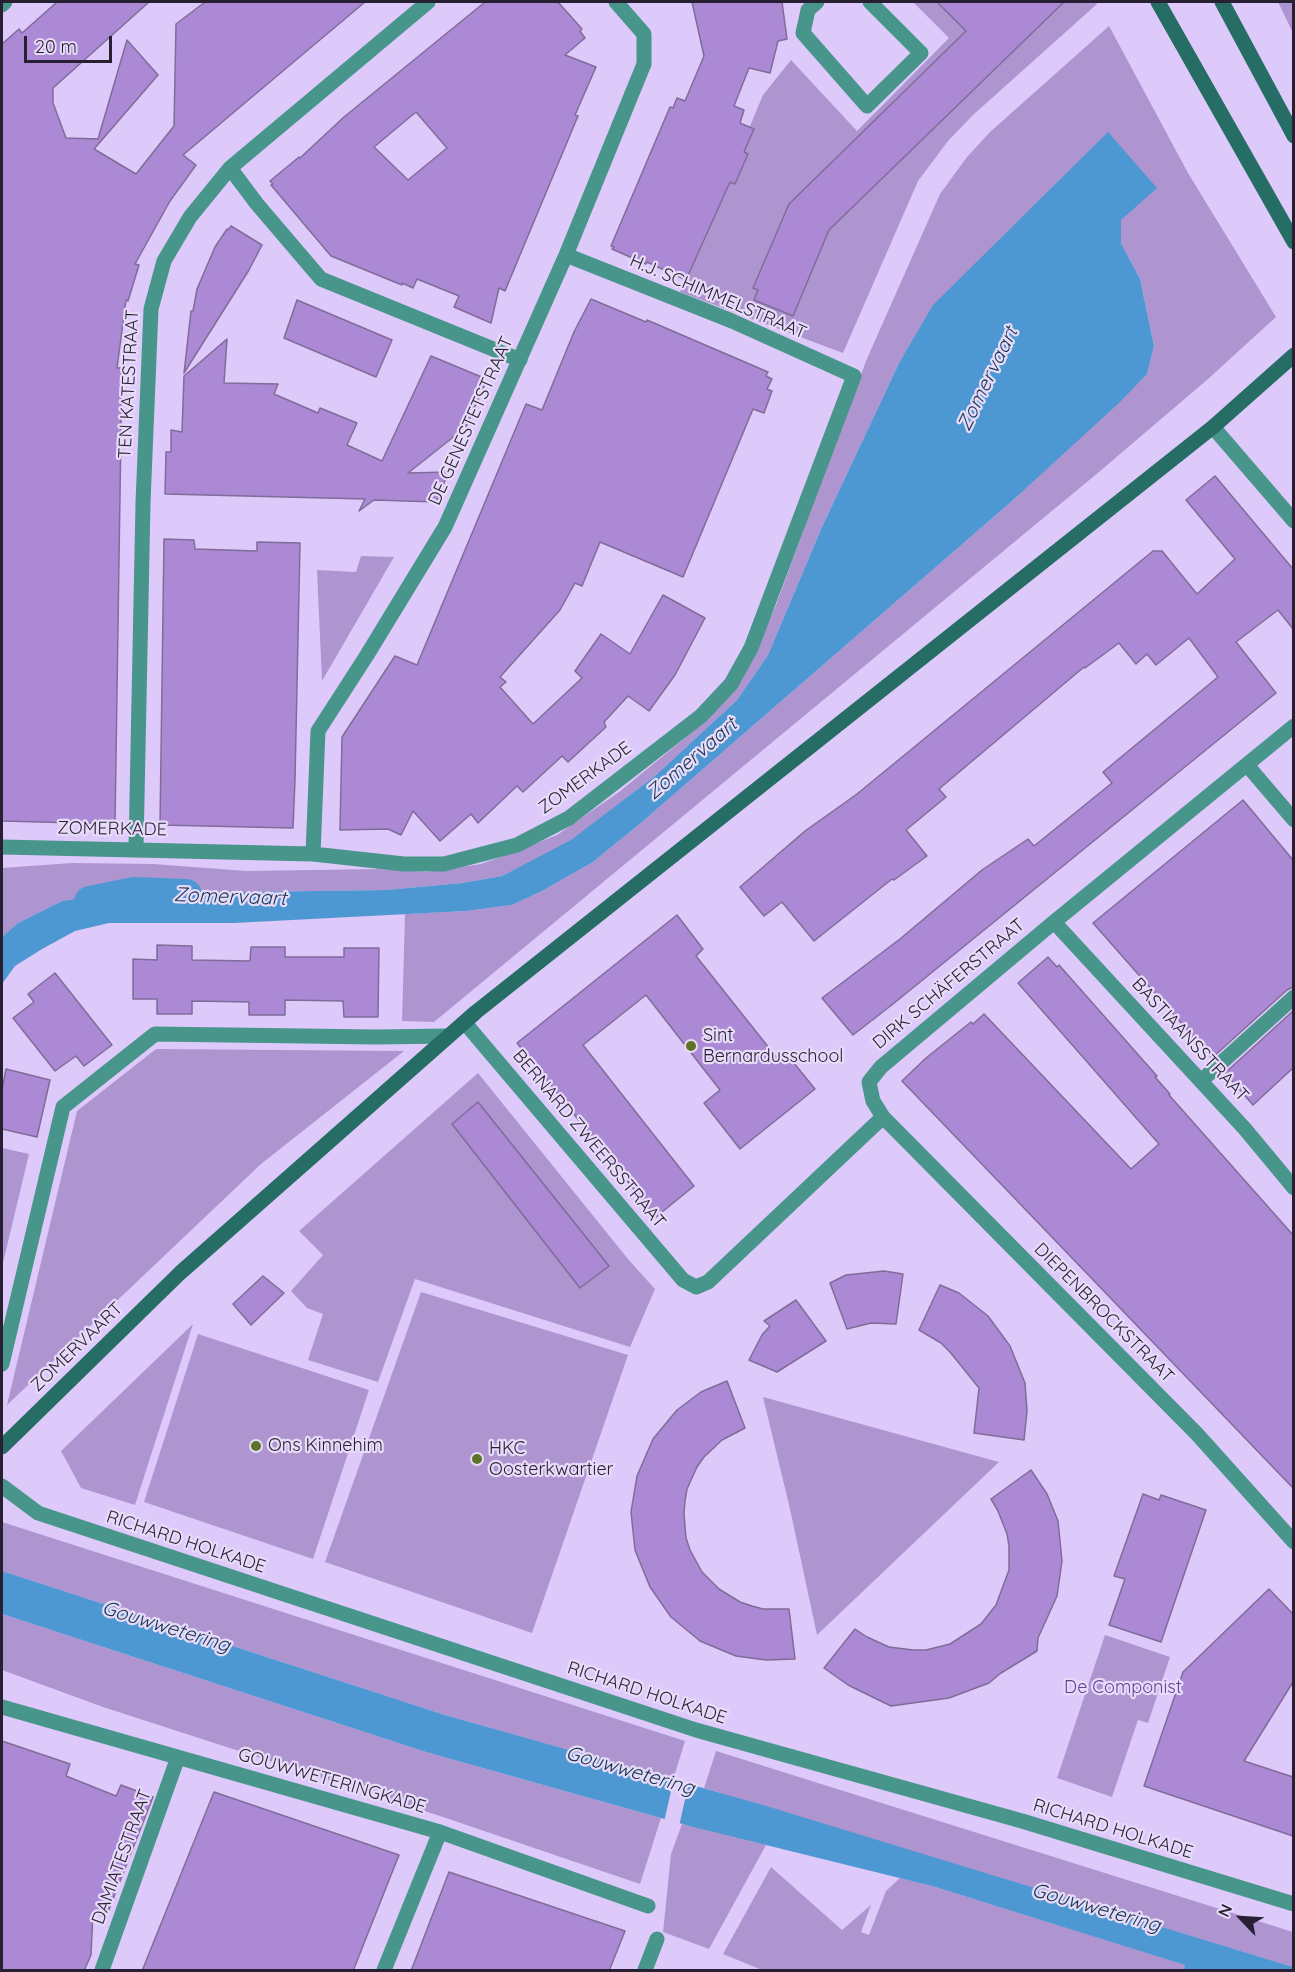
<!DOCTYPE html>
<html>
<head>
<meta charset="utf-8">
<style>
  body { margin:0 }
  #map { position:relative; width:1295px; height:1972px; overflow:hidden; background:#dec9fb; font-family:Quicksand,sans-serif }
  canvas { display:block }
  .frame { position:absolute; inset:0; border:3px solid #271f32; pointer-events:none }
  .north { position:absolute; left:1211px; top:1888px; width:60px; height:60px; -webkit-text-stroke:4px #e7dbf9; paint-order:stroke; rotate:295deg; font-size:16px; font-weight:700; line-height:24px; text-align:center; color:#271f32 }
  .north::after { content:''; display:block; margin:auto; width:21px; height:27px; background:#271f32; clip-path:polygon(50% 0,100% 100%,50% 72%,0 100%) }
  .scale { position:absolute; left:24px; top:36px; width:88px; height:27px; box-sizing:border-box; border:3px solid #271f32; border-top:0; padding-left:8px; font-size:18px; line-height:21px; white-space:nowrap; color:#271f32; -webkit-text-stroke:4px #e7dbf9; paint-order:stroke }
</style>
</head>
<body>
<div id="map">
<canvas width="1295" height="1972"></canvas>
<div class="frame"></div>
<div class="north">N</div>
<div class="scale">20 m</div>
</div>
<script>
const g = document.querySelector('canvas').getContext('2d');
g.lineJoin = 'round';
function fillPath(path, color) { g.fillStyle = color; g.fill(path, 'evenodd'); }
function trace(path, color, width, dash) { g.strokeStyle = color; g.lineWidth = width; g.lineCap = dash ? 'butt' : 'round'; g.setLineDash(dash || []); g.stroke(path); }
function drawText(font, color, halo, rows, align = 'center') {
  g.font = font + ' Quicksand,sans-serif'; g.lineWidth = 4.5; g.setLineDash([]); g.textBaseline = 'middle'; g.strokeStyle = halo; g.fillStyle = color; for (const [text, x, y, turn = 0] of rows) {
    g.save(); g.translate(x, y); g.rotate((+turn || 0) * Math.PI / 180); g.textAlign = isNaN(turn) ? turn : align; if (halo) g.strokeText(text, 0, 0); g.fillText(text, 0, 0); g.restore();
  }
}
fillPath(new Path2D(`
  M913,2H1096L1097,4L973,115L948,141L918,181L843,353L680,292L763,95L791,60L857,131L949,38Z
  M1278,2H1293V34L1292,31Z
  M1109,26L1188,173L1276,317L1208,379L1099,472L434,1022L402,1021L405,914L466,911L512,905L542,891L593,862L642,822L1012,501L1147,374L1154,346L1140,279L1121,243V220L1108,133L933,306L900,361L822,527L768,655L737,700L655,776L571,841L502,876L462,883L386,890L105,894L62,901L18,923L2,937V868L72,863L153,864L246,871L380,869L427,872L481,864L512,853L557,835L619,792L707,720L748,667L776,605L866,361L940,194L967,157L990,132Z
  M361,556L394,557L322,681L317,570L356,572Z
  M156,1049L404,1051L261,1164L7,1405L77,1111Z
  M478,1073L628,1259L655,1289L630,1347L415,1279L378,1382L308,1360L323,1314L307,1308L291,1291L323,1255L299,1231Z
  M2,1148L29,1154L2,1267Z
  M421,1292L628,1355L532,1633L325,1562Z
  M193,1324L135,1505L81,1488L61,1451Z
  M198,1334L369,1390L313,1559L144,1502Z
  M763,1397L999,1462L817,1635L790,1509Z
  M2,1522L685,1741L673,1780L445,1715L2,1571Z
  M2,1614L426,1752L661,1818L640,1884L443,1817L103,1707L2,1670Z
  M1105,1635L1170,1657L1148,1723L1138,1720L1112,1797L1057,1778Z
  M716,1751L1293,1932V1967L704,1788Z
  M682,1824L766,1845L709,1949L663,1932L671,1854Z
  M771,1867L842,1930L871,1905L861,1932L869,1935L886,1891L900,1878L932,1886L1186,1965L1184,1970H762L723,1954Z`), '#ae95d0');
fillPath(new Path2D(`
  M1108,132L1157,188L1121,220V243L1140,279L1154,346L1147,374L1120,402L1012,501L642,822L593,862L542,891L512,905L466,911L234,923H109L75,931L42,949L15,966L2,984V937L18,923L62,901L105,894L386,890L462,883L502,876L571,840L655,776L737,700L768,655L822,527L900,361L933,305Z
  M2,1571L445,1715L763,1805L1293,1967V1970H1184L1185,1965L932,1886L693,1827L426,1752L2,1614Z`), '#4d98d2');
fillPath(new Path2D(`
  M674,1778L689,1782L679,1826L664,1822Z`), '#dec9fb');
trace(new Path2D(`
  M90,902L134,893L186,895`), '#4d98d2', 32);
const building = new Path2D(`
  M57,2H149L53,88V103L66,138L98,139L127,40L158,75L94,149L136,174L174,126L176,24L205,2H365L183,155L196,165L170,201L135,264L139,265L128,301L126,300L117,368H121V428L115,824L2,821V44L19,29L22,33Z
  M485,2H558L582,29L580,31L585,38L565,55L596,67L575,115L578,116L505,291L499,288L491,323L454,307L459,296L417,279L413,288L402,283V285L331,256L271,185L273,184L270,181L299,157L300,158L344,117ZM416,112L447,148L408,180L374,147Z
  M692,2H782L787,39L778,41L770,73L749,68L734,106L744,110L740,123L754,129L744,152L748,154L735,184L730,182L686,280L647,262L646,264L612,249L614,247L611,246L670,107L673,108L677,98L685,101L704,56Z
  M937,2H1064L829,230L793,316L754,300L758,290L753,288L789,204L966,31Z
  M231,226L262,245L249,270L184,373L191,311H193L197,289L215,247L227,229L228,230Z
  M591,299L646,322L647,320L768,372L766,376L772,379L767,389L772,391L764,413L753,409L683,577L600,542L582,586L575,583L560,610L500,677L506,682L500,687L533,724L582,678L575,671L601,634L630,654L663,595L705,618L675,675L649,711L628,696L604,722L606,727L568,762L562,756L523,792L517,786L478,823L471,814L440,841L413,811L401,835L388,829L340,830L342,737L395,656L417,665L526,404L542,410L574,332Z
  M297,300L392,340L376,377L284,338Z
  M227,339L224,383L278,384L274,394L318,413L320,408L357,423L347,445L382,461L431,356L484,378L483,380L486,382L466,427L408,473L448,472L437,502L374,500L359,511L365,499L165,494L166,452H171V430L182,432L184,376Z
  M1215,476L1293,569V629L1278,610L1236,642L1276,693L893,1004L853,1035L822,998L900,939L982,870L1028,839L1034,846L1070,817L1112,783L1103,772L1218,677L1189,638L1156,665L1147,654L1136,664L1119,643L1085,668L1084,667L939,789L946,797L906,830L927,856L894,880L892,879L814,941L782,902L764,916L740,887L805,831L857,794L1153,551H1162L1197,594L1235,559L1186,500Z
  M164,539L194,540L195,549L257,551V542L300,543L295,780L293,828L160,825Z
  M1243,800L1293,860V987L1287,990L1212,1058L1093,923Z
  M677,915L703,949L696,956L781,1063L789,1057L815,1089L740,1149L704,1103L720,1090L646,995L583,1045L694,1186L656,1217L517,1043Z
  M157,945L192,946V960L250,961L251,947H285V957H344V948H379L378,1017H344L343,1001L285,1000V1015H249V1002L192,1001V1014H157V999H133V959L157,960Z
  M1048,957L1057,967L1059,965L1134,1050L1157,1076L1155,1077L1170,1094L1169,1095L1293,1235V1488L902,1081L926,1058L971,1022L973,1024L984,1014L1131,1169L1159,1144L1018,983Z
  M55,973L112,1045L84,1066L76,1056L55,1071L13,1018L34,1002L28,994Z
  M1293,1011V1068L1253,1105L1225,1073Z
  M6,1069L50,1080L37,1137L2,1129V1090Z
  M478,1102L609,1266L580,1288L452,1124Z
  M884,1271L903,1274L896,1324L871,1323L847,1329L830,1283L846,1275Z
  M263,1276L284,1293L251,1325L233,1304Z
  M940,1285L959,1293L988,1316L1010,1346L1025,1383L1027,1411L1024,1440L974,1433L979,1388L950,1352L941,1343L919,1330Z
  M796,1300L826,1341L777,1372L749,1360L762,1335L770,1326L764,1321Z
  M727,1381L745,1428L722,1440L704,1457L697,1467L687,1489L685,1501L684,1514L686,1538L690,1550L702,1572L719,1589L740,1602L752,1606L763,1609H789L795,1659L766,1660L736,1656L700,1641L671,1617L650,1587L635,1550L631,1512L637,1476L653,1439L677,1410L701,1392Z
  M1031,1470L1047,1494L1058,1521L1062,1561L1057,1596L1038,1638L1037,1651L1001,1673L989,1683L949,1698L891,1706L848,1685L824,1668L855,1629L867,1637L889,1647L913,1650H926L950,1644L981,1624L996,1605L1009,1570V1546L1007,1534L998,1511L991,1499Z
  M1143,1494L1159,1500L1161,1495L1206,1510L1161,1642L1109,1625L1125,1579L1114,1576Z
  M1269,1589L1293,1614V1682L1244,1761L1293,1777V1836L1144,1786L1183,1672Z
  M2,1741L70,1764L66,1776L116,1796L121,1785L153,1797L106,1917L93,1912L91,1955L84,1971H2Z
  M214,1792L399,1855L353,1971H142Z
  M449,1872L625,1931L609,1971H411Z`);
fillPath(building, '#ab89d4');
trace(building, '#806c99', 1.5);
trace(new Path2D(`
  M817,2L808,10L803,33L867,106L921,53L870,2
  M2,5L5,2
  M230,168L257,204L321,279L520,360
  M1213,427L1294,521
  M1294,726L1054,922L881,1067L869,1082L873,1101L883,1117L1197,1434L1294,1542
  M1247,765L1294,820
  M2,847L313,854L404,864H444L517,845L569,818L701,716L731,684L751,648L854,376L732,321L566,255
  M136,848L143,503L151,309L164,261L190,217L230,168L428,2
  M313,854L318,731L367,655L445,527L566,255L644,64V34L616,2
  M1054,922L1245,1129L1294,1188
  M465,1023L683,1280L696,1287L708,1282L883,1117
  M1201,1081L1294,997
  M2,1364L63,1107L155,1034L376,1037L448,1036
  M2,1486L38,1513L696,1730L1022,1821L1294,1904
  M2,1707L440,1832L648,1906
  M102,1970L178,1757
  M384,1970L440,1832
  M645,1970L657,1939`), '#47958b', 15);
trace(new Path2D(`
  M1158,2L1294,242
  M1222,2L1294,136
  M2,1447L180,1273L476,1012L1213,427L1294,355`), '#266d65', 15);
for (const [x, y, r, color] of [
  [691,1046,6,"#5d7426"],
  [256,1446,6,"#5d7426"],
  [477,1459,6,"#5d7426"]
]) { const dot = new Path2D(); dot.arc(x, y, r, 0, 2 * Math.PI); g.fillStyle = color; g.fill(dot); trace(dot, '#e7dbf9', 2); }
drawText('18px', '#271f32', '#e7dbf9', [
  ["H.J. SCHIMMELSTRAAT",718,297,23],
  ["TEN KATESTRAAT",129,384,-87],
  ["DE GENESTETSTRAAT",471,421,-66],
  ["ZOMERKADE",585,778,-36],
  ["ZOMERKADE",112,829,1],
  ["DIRK SCHÄFERSTRAAT",949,984,-40],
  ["BASTIAANSSTRAAT",1190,1040,47],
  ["BERNARD ZWEERSSTRAAT",589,1139,50],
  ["DIEPENBROCKSTRAAT",1104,1313,45],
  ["ZOMERVAART",77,1347,-44],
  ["RICHARD HOLKADE",186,1542,18],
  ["RICHARD HOLKADE",647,1693,18],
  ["GOUWWETERINGKADE",332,1781,16],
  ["RICHARD HOLKADE",1113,1829,17],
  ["DAMIATESTRAAT",122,1857,-70]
]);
drawText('18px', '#271f32', '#e7dbf9', [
  ["Sint",703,1036],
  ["Bernardusschool",703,1057],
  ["Ons Kinnehim",268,1446],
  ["HKC",489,1449],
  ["Oosterkwartier",489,1470]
], 'left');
drawText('18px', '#6a3d97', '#e7dbf9', [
  ["De Componist",1123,1688]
]);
drawText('italic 20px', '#16364e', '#e7dbf9', [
  ["Zomervaart",988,379,-64],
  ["Zomervaart",692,759,-41],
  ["Zomervaart",230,897,2],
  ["Gouwwetering",166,1627,17],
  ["Gouwwetering",630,1771,16],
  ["Gouwwetering",1096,1908,16]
]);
</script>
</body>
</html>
